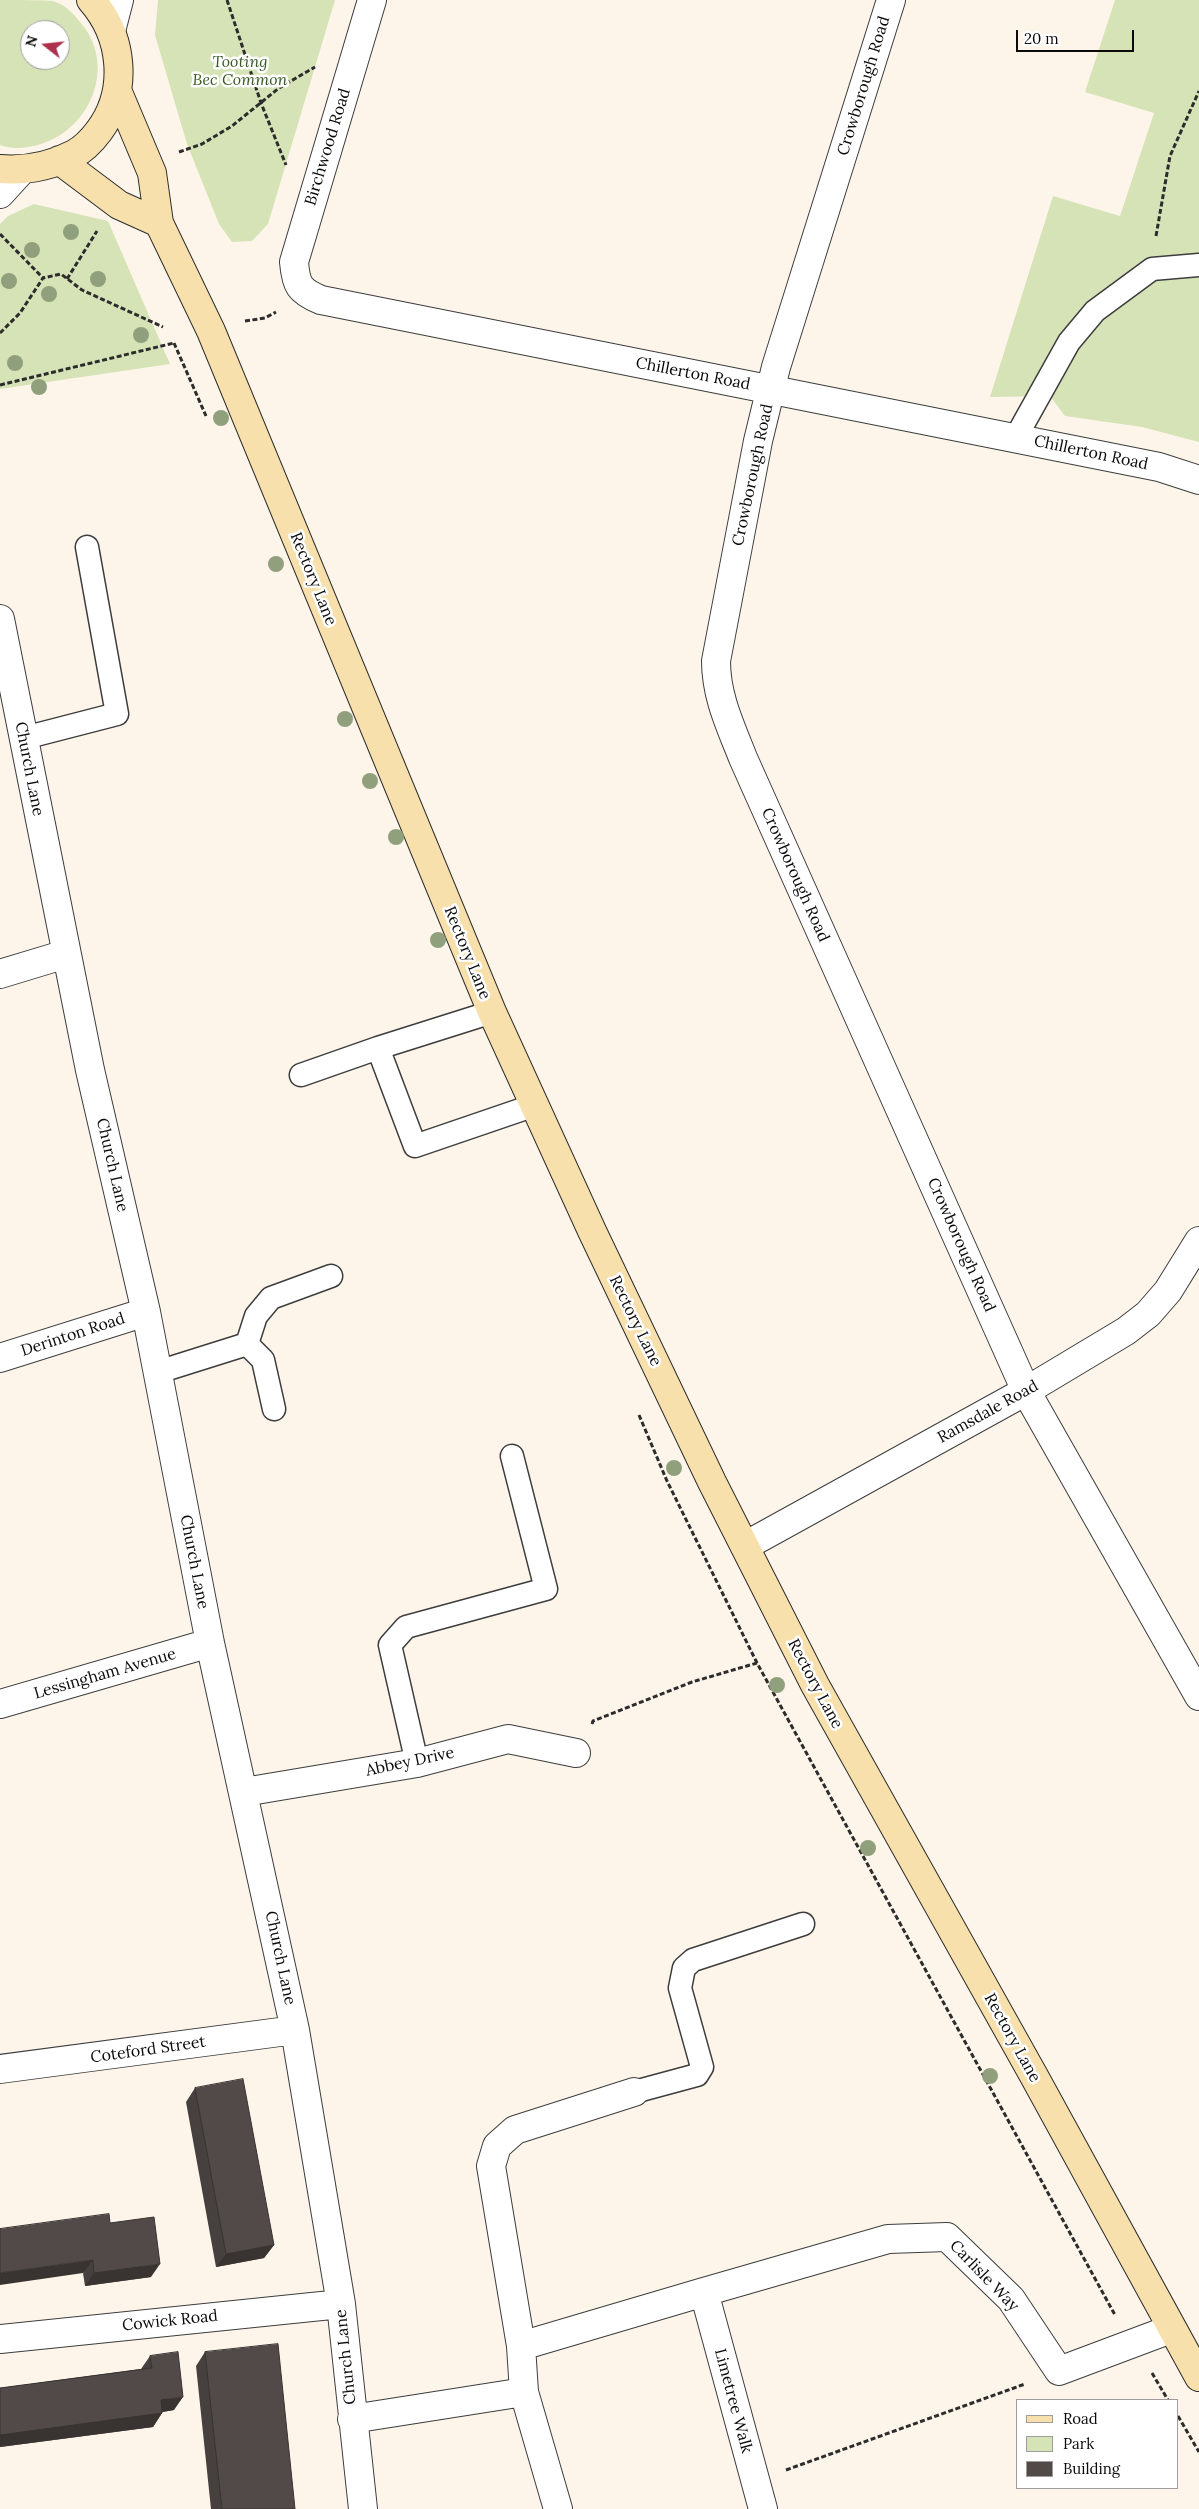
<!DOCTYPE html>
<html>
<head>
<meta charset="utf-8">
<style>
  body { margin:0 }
  #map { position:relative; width:1199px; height:2509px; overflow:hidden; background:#fdf5e9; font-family:Lora,serif }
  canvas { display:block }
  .legend { position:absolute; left:1016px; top:2399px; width:162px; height:90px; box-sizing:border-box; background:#fff; border:1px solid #9d9d9d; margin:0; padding:6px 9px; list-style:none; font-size:15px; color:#0a0a0a }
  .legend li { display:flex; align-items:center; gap:10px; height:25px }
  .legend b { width:25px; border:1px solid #9d9d9d }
  .north { position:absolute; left:20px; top:20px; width:50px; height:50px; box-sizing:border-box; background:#fff; border:1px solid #9d9d9d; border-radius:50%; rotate:286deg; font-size:14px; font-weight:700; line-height:20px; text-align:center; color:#0a0a0a }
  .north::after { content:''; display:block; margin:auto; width:18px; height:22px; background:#ab314d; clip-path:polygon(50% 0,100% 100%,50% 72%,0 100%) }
  .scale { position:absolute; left:1016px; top:30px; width:118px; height:22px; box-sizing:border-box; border:2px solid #0a0a0a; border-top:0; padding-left:6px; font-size:15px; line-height:18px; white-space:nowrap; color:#0a0a0a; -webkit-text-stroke:4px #fff; paint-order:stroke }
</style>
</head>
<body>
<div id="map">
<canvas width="1199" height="2509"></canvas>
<ul class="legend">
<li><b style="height:6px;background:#f7e0ab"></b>Road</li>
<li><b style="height:14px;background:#d6e3b7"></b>Park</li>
<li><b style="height:14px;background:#514a48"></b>Building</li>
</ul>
<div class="north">N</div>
<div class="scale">20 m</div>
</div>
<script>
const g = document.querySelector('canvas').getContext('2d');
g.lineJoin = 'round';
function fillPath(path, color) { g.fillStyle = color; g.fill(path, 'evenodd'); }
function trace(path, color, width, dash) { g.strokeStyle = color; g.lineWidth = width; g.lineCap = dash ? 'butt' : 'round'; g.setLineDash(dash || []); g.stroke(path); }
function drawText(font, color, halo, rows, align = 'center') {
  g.font = font + ' Lora,serif'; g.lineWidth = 5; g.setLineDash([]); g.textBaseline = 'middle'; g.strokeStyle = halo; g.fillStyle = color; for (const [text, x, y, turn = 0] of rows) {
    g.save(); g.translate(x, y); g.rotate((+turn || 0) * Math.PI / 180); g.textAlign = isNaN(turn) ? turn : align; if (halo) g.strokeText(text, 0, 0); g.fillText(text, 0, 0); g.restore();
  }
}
fillPath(new Path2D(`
  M0,0C14,0 42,0 53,1C64,4 73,13 80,22C117,64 92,128 41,144C29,148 12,150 0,145ZM30,30H60V60H30Z
  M158,0H335L268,224L252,241L232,242L219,224L187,144L155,35Z
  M1115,0H1199V442L1142,427L1065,416L1050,396L990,397L1053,196L1120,216L1154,113L1085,92Z
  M34,204L108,221L170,364L0,389V224L8,216Z`), '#d6e3b7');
const lane = new Path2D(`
  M1016,437L1069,342L1095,311L1152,269L1199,265
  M24,738L117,714L87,547
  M378,1048L415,1146L535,1105
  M301,1075L378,1048L492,1012
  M247,1344L263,1360L274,1409
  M158,1372L247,1344L256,1316L271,1298L331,1276
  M417,1763L390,1645L406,1627L546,1589L512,1456
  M634,2092L697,2075L702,2067L680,1988L684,1968L693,1960L803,1924`);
const street = new Path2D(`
  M372,0L294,262C296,285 299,291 321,300L1159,467L1199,480
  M891,0L776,367L758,441L716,661C716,696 730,725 743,758L1026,1391L1199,1696
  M111,31L119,0
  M0,194L21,171
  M0,619L90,1070L146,1312L210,1643L295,2030L341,2304L363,2509
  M0,974L66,954
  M0,1358L146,1312
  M745,1546L1026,1391L1126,1331L1148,1314L1168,1291L1199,1241
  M0,1704L210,1643
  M244,1792L417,1763L508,1739L576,1753
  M0,2069L295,2030
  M704,2292L888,2239L947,2237L1011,2299L1059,2371L1171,2329
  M0,2339L341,2304
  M521,2346L704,2292L763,2509
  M352,2419L524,2392
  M558,2509L524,2392L521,2346L491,2166L497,2146L515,2130L634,2092`);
const secondary = new Path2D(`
  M117,90L152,173L159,223L211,331L492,1012L592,1231L712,1482L815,1685L1034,2076L1199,2377
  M59,160L119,205L159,223
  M0,169C26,171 51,166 74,154C84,149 93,139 99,131C129,91 123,36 91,0`);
trace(lane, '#3d3d3d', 25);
trace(street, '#3d3d3d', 30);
trace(secondary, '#2c2c2c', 30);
trace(new Path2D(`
  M227,0L261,103L286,165
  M179,152L202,144L232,126L279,88L315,67
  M0,234L43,278
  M1156,236L1170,156L1199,91
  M67,279L97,231
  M245,321L265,318L276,312
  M0,333L20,313L43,278L61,274L82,290L163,327
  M174,343L206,416
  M0,385L174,343
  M639,1415L667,1481L757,1663L1115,2315
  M592,1724L593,1721L692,1682L757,1663
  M1152,2373L1168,2400
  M1178,2416L1199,2452
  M786,2470L1025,2384`), '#2c2c2c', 3, [5, 2.5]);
trace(lane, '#fff', 22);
trace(street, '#fff', 28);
trace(secondary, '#f7e0ab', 28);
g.fillStyle = '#91a07c';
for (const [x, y] of [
  [71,232],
  [32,250],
  [98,279],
  [9,281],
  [49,294],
  [141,335],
  [15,363],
  [39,387],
  [221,418],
  [276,564],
  [345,719],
  [370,781],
  [396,837],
  [438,940],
  [674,1468],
  [777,1685],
  [868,1848],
  [990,2076]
]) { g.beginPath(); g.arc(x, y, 8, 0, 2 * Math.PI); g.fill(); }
fillPath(new Path2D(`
  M195,2088L274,2245L264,2258L216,2267L186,2102Z
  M110,2223L151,2277L85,2286L83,2273Z
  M205,2352L295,2509H211L196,2366Z
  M150,2356L174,2410L162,2412V2413L153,2427L0,2447V2388L141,2369Z`), '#46403e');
fillPath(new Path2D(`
  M274,2245L264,2258L216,2267L226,2254Z
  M93,2260L83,2273L0,2285V2273Z
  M160,2264L151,2277L85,2286L94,2273Z
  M183,2397L174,2410L151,2414L161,2400Z
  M162,2413L153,2427L0,2447V2435Z`), '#393432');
const building = new Path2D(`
  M243,2079L274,2245L226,2254L195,2088Z
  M109,2214L110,2223L154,2217L160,2264L94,2273L93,2260L0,2273V2229Z
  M278,2344L295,2509H222L205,2352Z
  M178,2352L183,2397L161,2400L162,2413L0,2435V2388L152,2368L150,2356Z`);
fillPath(building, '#514a48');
trace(building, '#393432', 1);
drawText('italic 16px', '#385a22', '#fff', [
  ["Tooting",240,62],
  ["Bec Common",240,80]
]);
drawText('16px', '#0a0a0a', '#fff', [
  ["Crowborough Road",864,86,-73],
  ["Birchwood Road",328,147,-73],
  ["Chillerton Road",693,374,11],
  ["Chillerton Road",1091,453,12],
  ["Crowborough Road",753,475,-78],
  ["Rectory Lane",313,579,68],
  ["Church Lane",29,769,79],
  ["Crowborough Road",795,875,66],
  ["Rectory Lane",467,953,68],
  ["Church Lane",112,1165,77],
  ["Crowborough Road",961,1245,66],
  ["Rectory Lane",635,1321,64],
  ["Derinton Road",73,1335,-18],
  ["Ramsdale Road",988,1412,-29],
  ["Church Lane",194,1562,79],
  ["Lessingham Avenue",105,1674,-16],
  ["Rectory Lane",815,1684,62],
  ["Abbey Drive",410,1762,-12],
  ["Church Lane",280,1958,78],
  ["Rectory Lane",1012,2038,61],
  ["Coteford Street",148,2050,-8],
  ["Carlisle Way",984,2276,46],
  ["Cowick Road",170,2321,-6],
  ["Church Lane",346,2357,-96],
  ["Limetree Walk",733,2401,75]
]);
</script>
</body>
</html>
